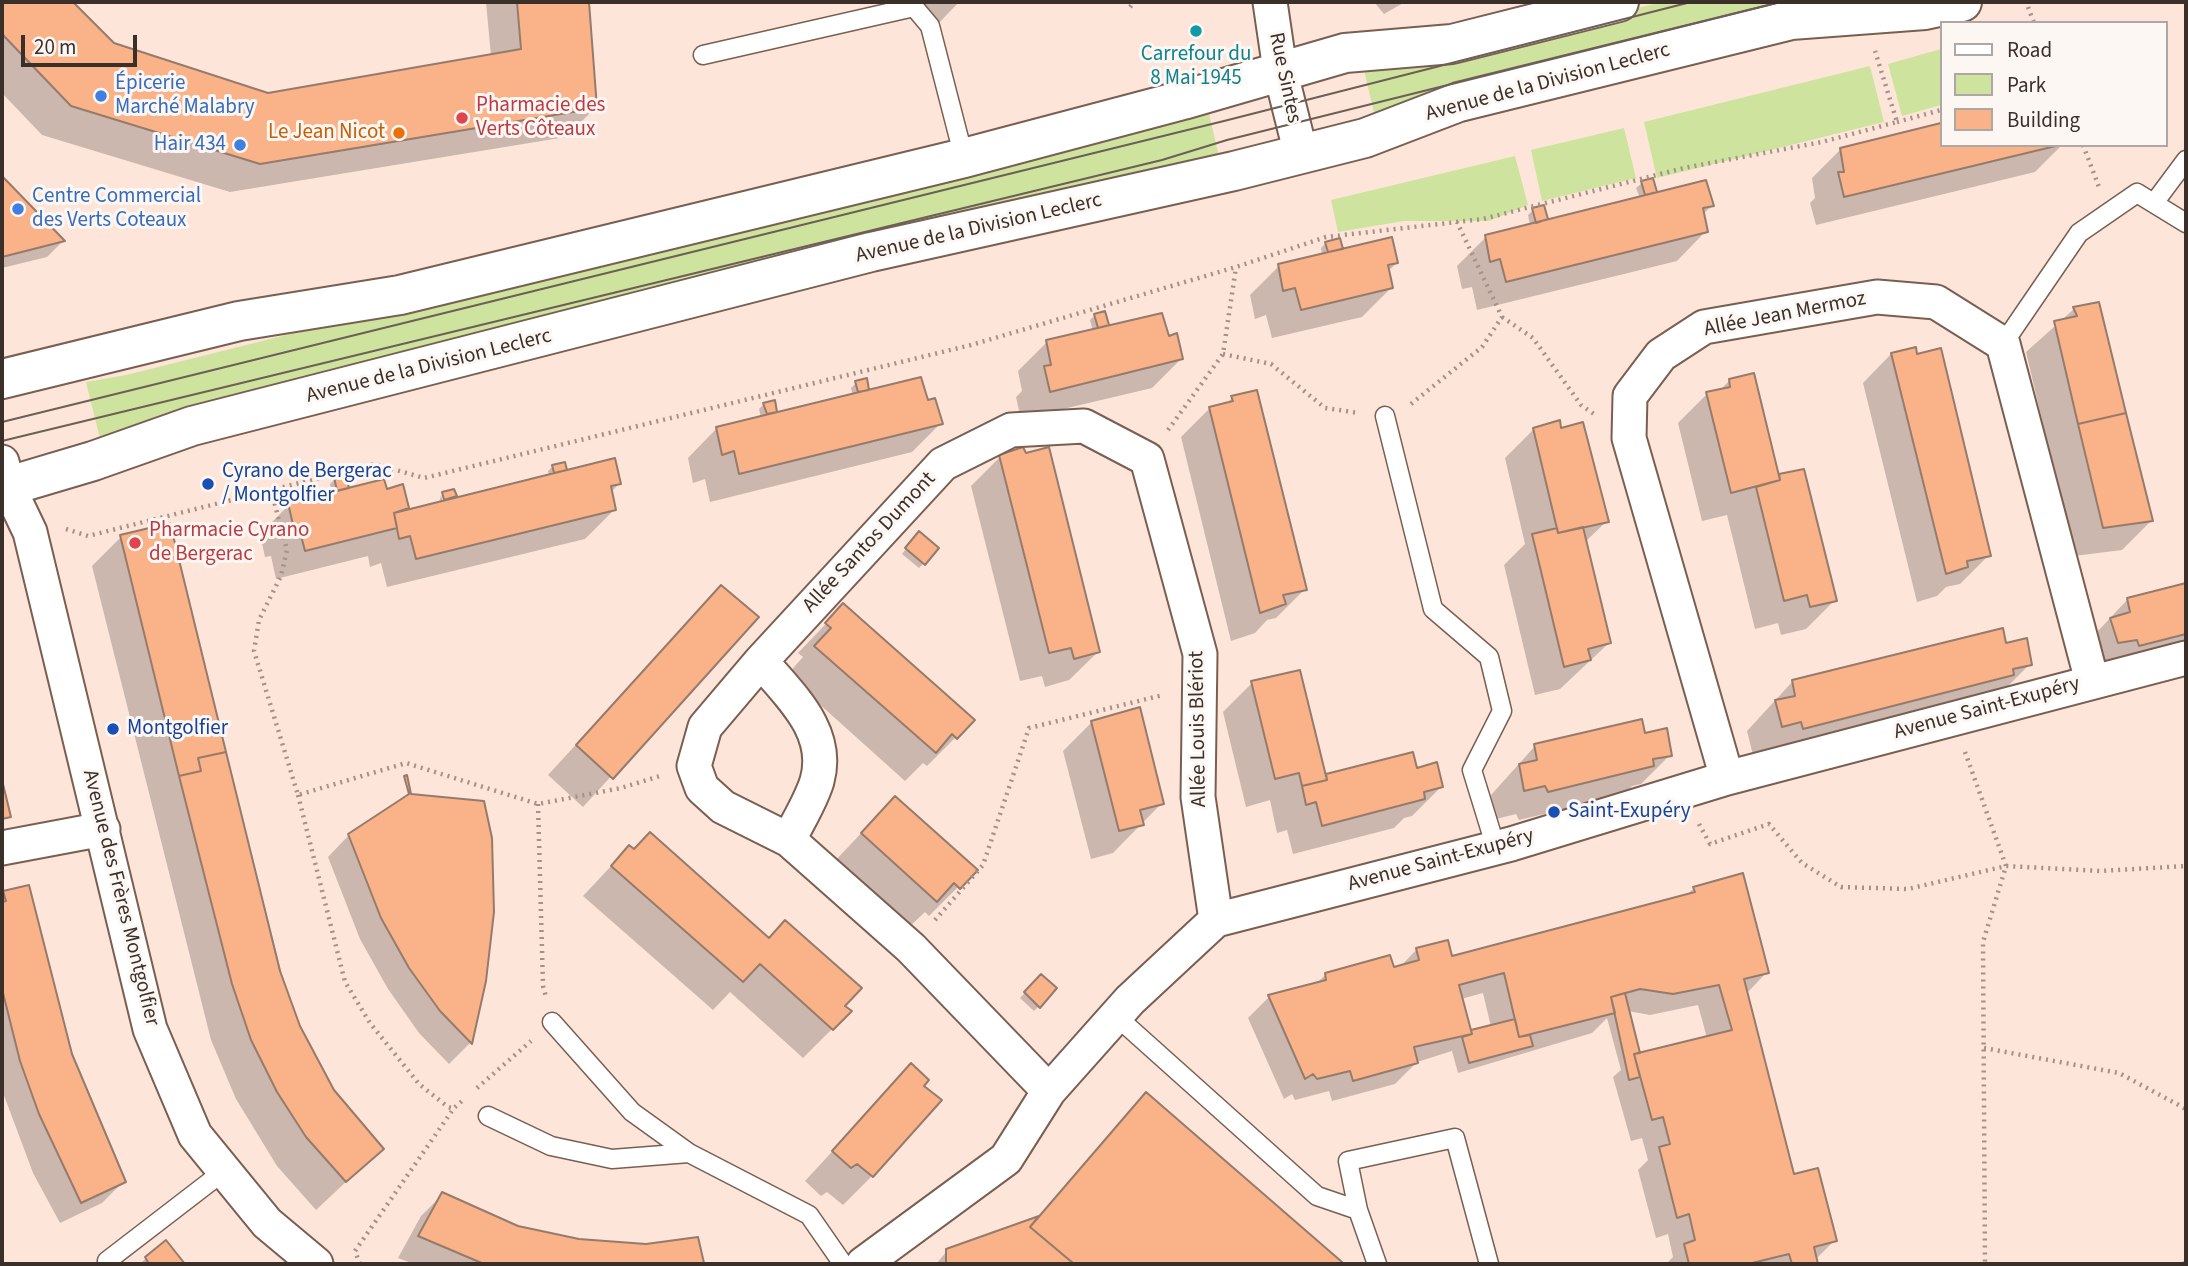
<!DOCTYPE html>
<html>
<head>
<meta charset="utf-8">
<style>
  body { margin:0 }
  #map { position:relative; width:2188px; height:1266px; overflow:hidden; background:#fee5d9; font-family:"Source Sans 3",sans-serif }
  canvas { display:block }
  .frame { position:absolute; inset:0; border:4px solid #3a2f29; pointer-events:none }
  .legend { position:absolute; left:1940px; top:21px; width:228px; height:126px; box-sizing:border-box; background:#fdf7f4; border:2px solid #afa7a3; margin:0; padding:9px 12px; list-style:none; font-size:21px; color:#3a2f29 }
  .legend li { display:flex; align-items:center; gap:14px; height:35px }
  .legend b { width:35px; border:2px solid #afa7a3 }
  .scale { position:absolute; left:21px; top:35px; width:116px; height:32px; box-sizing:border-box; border:4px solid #3a2f29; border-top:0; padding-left:9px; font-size:21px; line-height:24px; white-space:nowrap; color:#3a2f29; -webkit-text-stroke:5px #fdf7f4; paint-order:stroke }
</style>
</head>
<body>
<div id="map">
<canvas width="2188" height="1266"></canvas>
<div class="frame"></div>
<ul class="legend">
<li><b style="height:9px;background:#fff"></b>Road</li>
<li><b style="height:19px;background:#cee49e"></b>Park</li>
<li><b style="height:19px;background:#fab288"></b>Building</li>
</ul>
<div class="scale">20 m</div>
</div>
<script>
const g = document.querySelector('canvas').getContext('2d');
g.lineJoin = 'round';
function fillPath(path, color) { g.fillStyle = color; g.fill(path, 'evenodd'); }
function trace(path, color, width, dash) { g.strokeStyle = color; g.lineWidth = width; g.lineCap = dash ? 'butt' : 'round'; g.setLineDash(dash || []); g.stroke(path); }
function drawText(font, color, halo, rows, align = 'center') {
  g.font = font + ' "Source Sans 3",sans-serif'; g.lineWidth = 6; g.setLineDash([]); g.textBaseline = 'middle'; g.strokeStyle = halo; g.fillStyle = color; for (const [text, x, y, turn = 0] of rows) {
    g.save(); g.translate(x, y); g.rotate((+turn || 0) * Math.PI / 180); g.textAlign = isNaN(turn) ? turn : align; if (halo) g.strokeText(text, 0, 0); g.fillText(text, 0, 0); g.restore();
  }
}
fillPath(new Path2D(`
  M1662,2H1907L1377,125L1363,66L1450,55Z
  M1941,49V105L1902,116L1888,64Z
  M1870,66L1884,122L1657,178L1644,122Z
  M1207,105L1220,161L100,439L86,382L126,375Z
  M1624,128L1636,178L1542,201L1531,150Z
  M1515,156L1528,205L1489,221H1404L1338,232L1331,200Z`), '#cee49e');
fillPath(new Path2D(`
  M2,2H71L113,44L268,95L491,56L486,2H587L595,108L566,137L230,192L42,135L2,93Z
  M882,2H959L936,26Z
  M1374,2H1405L1384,14Z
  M1941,124V145H2062L2035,172L1816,225L1810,203L1815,198L1812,178L1841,149Z
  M2,179L63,241L47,257L2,268Z
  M1642,183L1656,192L1652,195L1712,206L1703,214L1706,231L1677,261L1477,310L1472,287L1462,289L1457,266L1486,237L1530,225L1528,215L1533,210L1542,223L1640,198L1636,188Z
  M1326,243L1341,251L1397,263L1388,271L1391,288L1362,317L1272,338L1266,315L1255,319L1250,295L1279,266L1322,255L1321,248Z
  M2098,304L2151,521L2122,550L2074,556L2026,352L2074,309Z
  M1095,315L1107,325L1103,329L1167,339L1181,359L1152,388L1021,419L1016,397L1022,391L1018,371L1047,342L1093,331L1090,320Z
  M1891,354L1989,555L1960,584L1946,587L1937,596L1917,602L1863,383Z
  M1730,380L1778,477L1803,471L1835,600L1806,629L1781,635L1778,623L1755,629L1727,515L1702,521L1678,423L1707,394L1719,391Z
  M856,383L868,389L864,393L927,402L941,423L912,452L710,502L705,479L693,483L688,458L717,428L761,418L759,409L764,404L775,411L771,415L853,396L851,388Z
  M1232,398L1305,589L1276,618L1267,620L1255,633L1231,641L1181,437L1210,408L1225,405Z
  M1534,429L1607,521L1585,542L1609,643L1560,689L1535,695L1504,565L1525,544L1505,458Z
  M1000,457L1099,651L1069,680L1045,687L1042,676L1020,681L971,486Z
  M564,464L566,472L619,484L610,493L614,510L585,539L387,587L381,563L370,567L368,556L276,579L271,556L265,557L260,534L289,505L332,494L330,484L335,479L343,491H386L401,486L408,510L439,503L441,495L443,502H446L444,493L455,496L451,500L549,476L548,471L553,466Z
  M168,525L288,998L319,1070L348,1112L381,1149L316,1210L277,1166L236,1099L211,1040L92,566L121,537Z
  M914,538L924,563L919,568L902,554Z
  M2186,585V655L2109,668L2082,648L2128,599Z
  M843,606L956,737L927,766L923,763L905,781L787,675L803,657L798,653Z
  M693,617H757L583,807L548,775Z
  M2005,646L2030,664L2001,693L1753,755L1747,731L1793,681Z
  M1252,683L1324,776L1412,754L1416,770L1441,787L1412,816L1404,818L1394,828L1293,854L1287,830L1277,833L1270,800L1246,807L1223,712Z
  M1092,722L1162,803L1113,853L1091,859L1063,751Z
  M1644,735L1670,755L1641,784L1632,786L1624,795L1519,820L1516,814L1496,819L1491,795L1535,746Z
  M866,828L975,870L929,916L925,912L907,929L833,863Z
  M349,835L485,981L470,1043L449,1064L419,1033L388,989L360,939L328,857Z
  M629,847L843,1006L832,1029L803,1058L730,992L713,1010L583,896Z
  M1694,888L1767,972L1746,994L1793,1176L1835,1240L1815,1260L1817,1264H1666L1673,1257L1668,1234L1656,1238L1638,1170L1648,1160L1642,1138L1631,1141L1613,1077L1621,1070L1607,1018L1592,1033L1458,1073L1452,1051L1417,1062L1395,1084L1332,1101L1329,1091L1295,1100L1292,1094L1284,1099L1248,1018L1269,997L1315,985L1326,974L1393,969L1399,968L1417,949L1451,958L1686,896ZM1483,993L1491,1027L1470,1033L1461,999ZM1698,1005L1707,1038L1639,1055L1628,1011L1650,1015Z
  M4,892L124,1181L102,1203L60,1223L33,1173L2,1090V895Z
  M1041,976L1039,1006L1034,1011L1020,998Z
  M911,1066L872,1176L843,1205L827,1192L821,1196L805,1181Z
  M1146,1095L1340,1264H936L947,1251L1036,1219Z
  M443,1194L518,1227L702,1263L414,1264L398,1258L421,1216Z
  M165,1243L183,1264H140L146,1258Z`), '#0003');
const building = new Path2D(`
  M2,2H73L114,43L268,93L521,49L517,2H589L597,108L260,164L71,106L2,34Z
  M1941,123V145H2060L1844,197L1838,172H1844L1840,148Z
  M2,176L65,241L2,257Z
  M1653,178L1657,192L1645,195L1641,181Z
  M1706,180L1714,206L1703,208L1708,232L1506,282L1500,259L1490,262L1485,235Z
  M1544,205L1548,219L1536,223L1532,208Z
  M1392,237L1398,263L1388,265L1393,288L1301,310L1295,288L1283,291L1278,264Z
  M1340,238L1343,249L1328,252L1325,242Z
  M2099,302L2126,413L2078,424L2054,321L2077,316L2073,307Z
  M1105,311L1109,325L1098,328L1094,314Z
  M1162,313L1169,336L1177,333L1183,359L1050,392L1044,366L1051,365L1046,340Z
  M1916,347L1917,354L1941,348L1991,556L1967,561L1968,567L1946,574L1891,353Z
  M1754,373L1780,480L1731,493L1706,392L1730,387L1729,379Z
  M921,377L928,400L935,398L943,424L739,474L734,451L722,455L716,427Z
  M867,378L869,390L858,392L855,381Z
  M1257,390L1307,590L1283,595L1286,604L1260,613L1209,407L1233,401L1231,396Z
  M775,400L777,412L767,414L763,403Z
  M2126,413L2153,521L2103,528L2078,424Z
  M1560,420L1561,428L1583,422L1609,522L1558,533L1533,428Z
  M1023,447L1026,453L1049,447L1100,652L1074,659L1071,648L1049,653L999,455Z
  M615,458L621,484L611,486L616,510L416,559L410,536L399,539L394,513Z
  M565,462L567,470L554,473L552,465Z
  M1804,469L1837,601L1810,607L1807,595L1784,601L1756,487L1780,480L1779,474Z
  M345,474L349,488L337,491L334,477Z
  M384,479L387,489L403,484L409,508L394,513L397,528L305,551L299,528L294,529L288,503Z
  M454,489L457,496L444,500L442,492Z
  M170,523L226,752L198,758L201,771L179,776L120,535Z
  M1583,527L1611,643L1588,649L1591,660L1564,667L1532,534L1557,528L1558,533Z
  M919,531L939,548L925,565L905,548Z
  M2186,583V634L2139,646L2137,640L2118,643L2110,618L2130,612L2127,598Z
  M721,585L759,617L613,779L576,745Z
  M843,603L975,720L957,739L952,734L936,753L814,646L831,628L825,623Z
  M2003,628L2006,643L2027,638L2032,665L2013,669L2014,675L1803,729L1801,722L1782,727L1775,700L1795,696L1792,680Z
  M1300,670L1327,780L1302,786L1299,773L1275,779L1251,681Z
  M1140,707L1164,804L1140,810L1144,825L1119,831L1091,721Z
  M1642,719L1645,733L1667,728L1672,756L1653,759L1654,766L1548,792L1545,786L1524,791L1519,764L1537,760L1534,744Z
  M226,752L280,971L300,1026L334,1090L384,1149L346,1182L306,1137L277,1092L251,1040L232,984L179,776L201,771L198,758Z
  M1413,752L1417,768L1437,762L1443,787L1424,792L1425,799L1322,826L1316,802L1306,805L1302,786L1327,780L1326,774Z
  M407,775L411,794L484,801L492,838L494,912L486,981L472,1044L440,1011L409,968L381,918L348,834L409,794L404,776Z
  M2,780L11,817L2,819Z
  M895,796L978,870L960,889L954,883L937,902L861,833Z
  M650,832L769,938L785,920L862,988L845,1006L852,1011L833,1030L760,964L743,982L611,866L629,845L634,849Z
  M1743,873L1769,973L1744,979L1794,1174L1818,1168L1837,1241L1814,1247L1818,1264H1792L1789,1254L1748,1264H1689L1684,1244L1695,1240L1689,1214L1677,1218L1659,1147L1670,1144L1663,1117L1652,1120L1634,1054L1732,1030L1719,985L1673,994L1640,989L1611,997L1615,1013L1519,1037L1504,973L1459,985L1472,1034L1414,1047L1418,1063L1353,1081L1350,1071L1317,1079L1313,1074L1305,1079L1268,995L1326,980L1325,973L1390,955L1394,967L1419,960L1416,948L1448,940L1452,956L1695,892L1693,887Z
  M29,885L72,1054L126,1182L81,1203L39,1114L20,1061L2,989V902L6,901L3,891Z
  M1041,974L1057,988L1040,1008L1024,992Z
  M1625,993L1640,1053L1634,1054L1640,1077L1629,1080L1611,997Z
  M1515,1019L1519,1037L1530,1035L1533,1046L1469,1063L1462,1037L1472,1034L1471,1030Z
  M911,1063L929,1080L924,1086L942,1100L873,1177L857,1164L851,1168L832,1151Z
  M1146,1092L1342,1262L1341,1264H1074L1030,1227Z
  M442,1192L518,1226L579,1239L646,1244L698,1237L704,1263L484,1264L418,1236Z
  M1039,1216L1030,1227L1073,1263L946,1264V1249Z
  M166,1240L185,1264H149L145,1257Z
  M1073,1263V1264H920Z`);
fillPath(building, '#fab288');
trace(building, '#957b6c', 2);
const lane = new Path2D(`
  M703,55L914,7L930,26L964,158
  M2154,203L2186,160
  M2003,344L2079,233L2137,193L2186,223
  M1385,416L1433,609L1489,657L1502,711L1472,770L1496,848
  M1116,1016L1317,1196L1358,1210
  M552,1022L632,1112L689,1153L809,1215L843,1264
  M488,1116L551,1146L612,1159L689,1153
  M107,1264V1261L224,1171
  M1377,1264L1358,1210L1348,1161L1455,1138L1489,1264`);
const street = new Path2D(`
  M1270,2L1280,70L1301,154
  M2,462L8,486L30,532L150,1029L195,1135L267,1223L316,1264
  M761,661C790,696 831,731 817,781C811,801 798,821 789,840
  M1727,778L1629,438L1630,396L1661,355L1704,327L1877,297L1936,302L2003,344L2092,681
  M2,848L103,829
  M1049,1091L911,948L789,840L723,807L702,788L694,766L705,727L761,661L943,464L1011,430L1084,426L1147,459L1200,654L1198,797L1216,920
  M863,1264L1006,1159L1049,1091L1130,1000L1216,920L1511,844L1727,778L2186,658`);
const primary = new Path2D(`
  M2,379L239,321L400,295L964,158L1183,100L1345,53L1452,44L1619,2
  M2,488L93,461L192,426L871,252L1234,171L1365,138L1459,102L1791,20L1925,10L1962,2`);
trace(lane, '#795f52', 21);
trace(street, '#795f52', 37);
trace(primary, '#795f52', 42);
trace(new Path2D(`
  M1130,7L1134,2
  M2028,7L2034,23
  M1897,122L1941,110
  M2083,145L2099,187
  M1502,317L1533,338L1581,405L1594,414
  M1223,354L1271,364L1325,408L1359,413
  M1411,404L1482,347L1502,317L1457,222
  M1168,430L1223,354L1236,267
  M271,490L287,550L281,576L259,620L254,651L298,795L406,763L538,804L621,788L660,776
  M66,529L88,536L375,464L424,478L971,345L1236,267L1326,237L1483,219L1684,168L1822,142L1897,122L1875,51
  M1965,752L2006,866L1983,942L1985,1264
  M298,795L345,982L370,1023L419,1084L448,1107L455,1109
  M538,804L543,986L546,997
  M1699,824L1710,844L1769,824L1802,863L1841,887L1908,889L2006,866L2100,871L2186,866
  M935,920L983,865L1029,728L1163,695
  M1984,1048L2119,1073L2186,1109
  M477,1088L531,1041
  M360,1264L355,1251L454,1108L462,1101
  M2183,1264L2186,1263`), '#a49188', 4.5, [2, 5]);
trace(lane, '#fff', 18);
trace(street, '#fff', 33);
trace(primary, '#fff', 38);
trace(new Path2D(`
  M2,422L1224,121L1691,2
  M2,441L1162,160L1227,140L1781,2`), '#6d5e57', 2);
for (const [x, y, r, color] of [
  [1196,31,7,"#0f9aa8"],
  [101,96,7,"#3f7fe0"],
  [462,118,7,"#e0444e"],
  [399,133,7,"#e8710a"],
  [240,145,7,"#3f7fe0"],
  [18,209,7,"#3f7fe0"],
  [208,484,7,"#1a4fb4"],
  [135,543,7,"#e0444e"],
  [113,729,7,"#1a4fb4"],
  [1554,812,7,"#1a4fb4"]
]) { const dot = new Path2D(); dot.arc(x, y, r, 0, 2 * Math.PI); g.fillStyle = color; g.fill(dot); trace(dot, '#fdf7f4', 2.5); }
drawText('21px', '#0d838f', '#fdf7f4', [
  ["Carrefour du",1196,55],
  ["8 Mai 1945",1196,79]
]);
drawText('21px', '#3a2f29', '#fdf7f4', [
  ["Rue Sintes",1284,78,78],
  ["Avenue de la Division Leclerc",1548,83,-15],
  ["Avenue de la Division Leclerc",979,229,-13],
  ["Allée Jean Mermoz",1785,315,-11],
  ["Avenue de la Division Leclerc",429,367,-14],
  ["Allée Santos Dumont",870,543,-47],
  ["Avenue Saint-Exupéry",1987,709,-15],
  ["Allée Louis Blériot",1199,729,-91],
  ["Avenue Saint-Exupéry",1441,861,-15],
  ["Avenue des Frères Montgolfier",120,898,76]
]);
drawText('21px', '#366cbe', '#fdf7f4', [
  ["Épicerie",115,84],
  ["Marché Malabry",115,108],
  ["Hair 434",226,145,"right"],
  ["Centre Commercial",32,197],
  ["des Verts Coteaux",32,221]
], 'left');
drawText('21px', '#be3a42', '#fdf7f4', [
  ["Pharmacie des",476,106],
  ["Verts Côteaux",476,130],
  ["Pharmacie Cyrano",149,531],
  ["de Bergerac",149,555]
], 'left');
drawText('21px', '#c56008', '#fdf7f4', [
  ["Le Jean Nicot",385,133]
], 'right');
drawText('21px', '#164399', '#fdf7f4', [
  ["Cyrano de Bergerac",222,472],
  ["/ Montgolfier",222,496],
  ["Montgolfier",127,729],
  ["Saint-Exupéry",1568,812]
], 'left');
</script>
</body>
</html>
